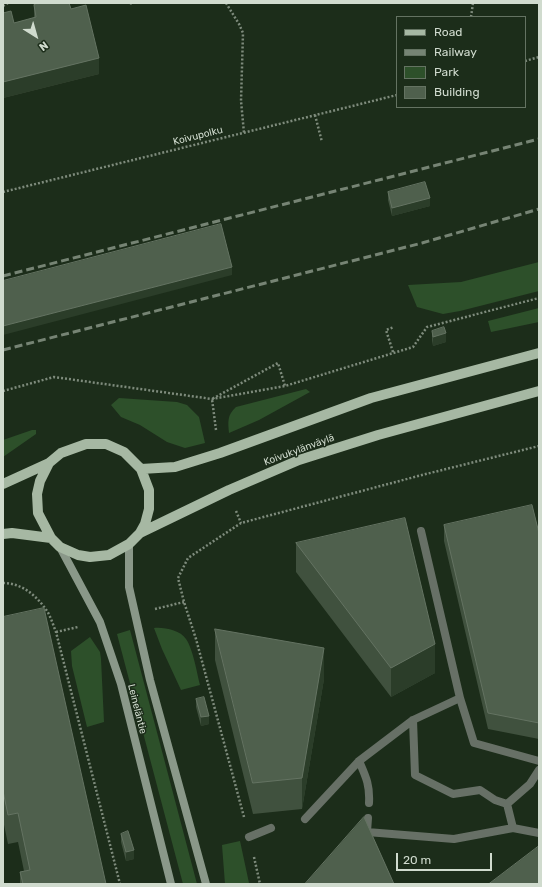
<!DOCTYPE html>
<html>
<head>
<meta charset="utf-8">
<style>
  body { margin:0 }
  #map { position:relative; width:542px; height:887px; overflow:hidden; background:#1c2d1a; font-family:Rubik,sans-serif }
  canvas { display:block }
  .frame { position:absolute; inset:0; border:4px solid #d0dbce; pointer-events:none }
  .legend { position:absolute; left:396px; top:16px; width:130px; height:92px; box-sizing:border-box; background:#1c2d1a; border:1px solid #647362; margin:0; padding:5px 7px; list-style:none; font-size:12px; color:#d0dbce }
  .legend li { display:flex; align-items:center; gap:8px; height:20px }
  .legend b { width:20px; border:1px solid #647362 }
  .north { position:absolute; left:16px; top:16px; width:40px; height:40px; -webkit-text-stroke:3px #1c2d1a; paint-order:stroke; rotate:143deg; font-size:11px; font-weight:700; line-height:16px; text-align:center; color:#d0dbce }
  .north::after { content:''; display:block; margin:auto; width:14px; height:18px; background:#d0dbce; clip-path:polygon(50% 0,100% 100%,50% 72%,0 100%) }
  .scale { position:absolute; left:396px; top:853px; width:96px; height:18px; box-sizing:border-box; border:2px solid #d0dbce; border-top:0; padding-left:5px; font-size:12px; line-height:14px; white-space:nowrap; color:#d0dbce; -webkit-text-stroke:3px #1c2d1a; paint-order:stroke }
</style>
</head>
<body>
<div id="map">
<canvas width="542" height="887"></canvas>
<div class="frame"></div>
<ul class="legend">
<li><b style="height:5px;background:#a6b8a3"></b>Road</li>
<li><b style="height:5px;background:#768474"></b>Railway</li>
<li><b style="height:11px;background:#2d502a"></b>Park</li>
<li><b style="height:11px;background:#4f604d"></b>Building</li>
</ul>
<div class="north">N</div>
<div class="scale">20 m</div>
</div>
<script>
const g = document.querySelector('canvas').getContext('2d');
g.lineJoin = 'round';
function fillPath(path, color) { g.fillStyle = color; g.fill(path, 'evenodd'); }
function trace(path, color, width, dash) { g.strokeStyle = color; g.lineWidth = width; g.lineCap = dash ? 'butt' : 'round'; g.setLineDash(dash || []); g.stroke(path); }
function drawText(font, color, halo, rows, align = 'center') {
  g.font = font + ' Rubik,sans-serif'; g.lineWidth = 3; g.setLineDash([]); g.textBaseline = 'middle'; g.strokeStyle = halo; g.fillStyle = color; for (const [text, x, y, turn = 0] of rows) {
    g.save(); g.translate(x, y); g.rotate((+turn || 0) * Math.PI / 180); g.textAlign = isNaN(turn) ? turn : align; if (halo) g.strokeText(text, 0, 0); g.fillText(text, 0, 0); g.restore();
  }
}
fillPath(new Path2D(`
  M539,262V291L460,311L443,314L417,307L408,285L461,282Z
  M539,308V322L491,332L488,321Z
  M306,389L310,392L259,420L229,433C228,422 227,415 236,407Z
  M119,398L177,402L187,405L199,417L205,443L185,448L167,442L140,425L121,417L111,405Z
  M32,430H36V434L3,457V440Z
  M154,628C164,627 180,630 186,639C193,649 197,673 200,685L181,690L162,649Z
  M130,630L197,884H183L117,634Z
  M90,637L100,652L101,659L104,722L87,727L72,666L71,651Z
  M240,841L249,883L248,884H225L222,845Z`), '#2d502a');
trace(new Path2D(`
  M130,3L132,4
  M226,3L239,24L243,33L241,101L244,133
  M3,6L8,3
  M471,17L473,3
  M525,61L539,57
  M315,115L322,142
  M3,192L397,95
  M393,352L386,330L394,327
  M3,391L54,377L212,399L285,386L413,347L427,327L539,298
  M216,430L212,399L278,363L285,386
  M236,511L241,523
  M3,583C22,583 37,596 47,611C51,617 53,625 56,632L120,884
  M155,609L184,602
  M56,632L78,627
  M244,817L196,639L184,602L178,578L188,558L241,523L422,475L539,446
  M254,857L260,884`), '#7e8b7c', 2.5, [2, 2]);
trace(new Path2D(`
  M421,531L460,698L474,743L539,761
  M413,720L415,775L453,794L480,790L495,800L507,804L513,828
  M359,761C366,777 370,785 369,803
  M507,804L530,784L539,770
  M305,819L359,761L413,720L460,698
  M367,832L368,818
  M360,834L367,832L454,839L513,828L539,833
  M249,837L271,828`), '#677066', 8);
trace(new Path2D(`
  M129,544V587L150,680L206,884
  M60,547L100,622L121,684L171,884`), '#8a9889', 8);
trace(new Path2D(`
  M141,469L175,467L220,453L371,398L539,353
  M3,484L49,463L61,453L86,444H106L124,452L141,469L149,490V509L145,524L140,533L129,544L109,555L90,557L78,555L60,547L51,538L38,513L37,494L40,481L49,463
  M140,533L229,490L299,460L378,435L539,391
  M3,534L12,533L51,538`), '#a6b8a3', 10);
trace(new Path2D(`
  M3,276L539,139
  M3,350L422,243L539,209`), '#768474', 3, [8, 4]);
fillPath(new Path2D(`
  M34,5L71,9L99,74L3,98V13L14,23L34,18Z
  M388,192L430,206L392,216L388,200Z
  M432,331L446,342L433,346L432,340Z
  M444,525L539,533V739L488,729L444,541Z
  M296,543L435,673L391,697L296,572Z
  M3,617L106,884H20V872L24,871L18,842L8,844L3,820Z
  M215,629L324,679L302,809L253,814L215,660Z
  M196,699L209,724L201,726L196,707Z
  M121,834L134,859L126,861L121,842Z`), '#40513e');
fillPath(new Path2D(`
  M99,58V74L3,98V82Z
  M430,198V206L392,216V208Z
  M232,267V275L3,335V326Z
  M446,333V342L433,346V337Z
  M435,644V673L391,697V668Z
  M324,648V679L302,809V778Z
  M209,716V724L201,726V717Z
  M134,850V859L126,861V852Z`), '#2b3d29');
const building = new Path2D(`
  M42,3H69L71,9L86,5L99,58L3,82V13L11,11L14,23L36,17L34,5Z
  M425,182L430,198L392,208L388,192Z
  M221,224L232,267L3,326V281Z
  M444,327L446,333L433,337L432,331Z
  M532,505L539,533V723L488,713L444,525Z
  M405,518L435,644L391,668L296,543Z
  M44,608L106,884H23L20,872L30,870L18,813L8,815L3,791V617Z
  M215,629L324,648L302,778L253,783Z
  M204,697L209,716L201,717L196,699Z
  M364,817L394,884H305Z
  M128,831L134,850L126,852L121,834Z
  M539,846V884H489Z`);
fillPath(building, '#4f604d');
trace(building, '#647362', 1);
drawText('10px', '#d0dbce', '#1c2d1a', [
  ["Koivupolku",198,136,-14],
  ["Koivukylänväylä",299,450,-20],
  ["Leineläntie",137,709,76]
]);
</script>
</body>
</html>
